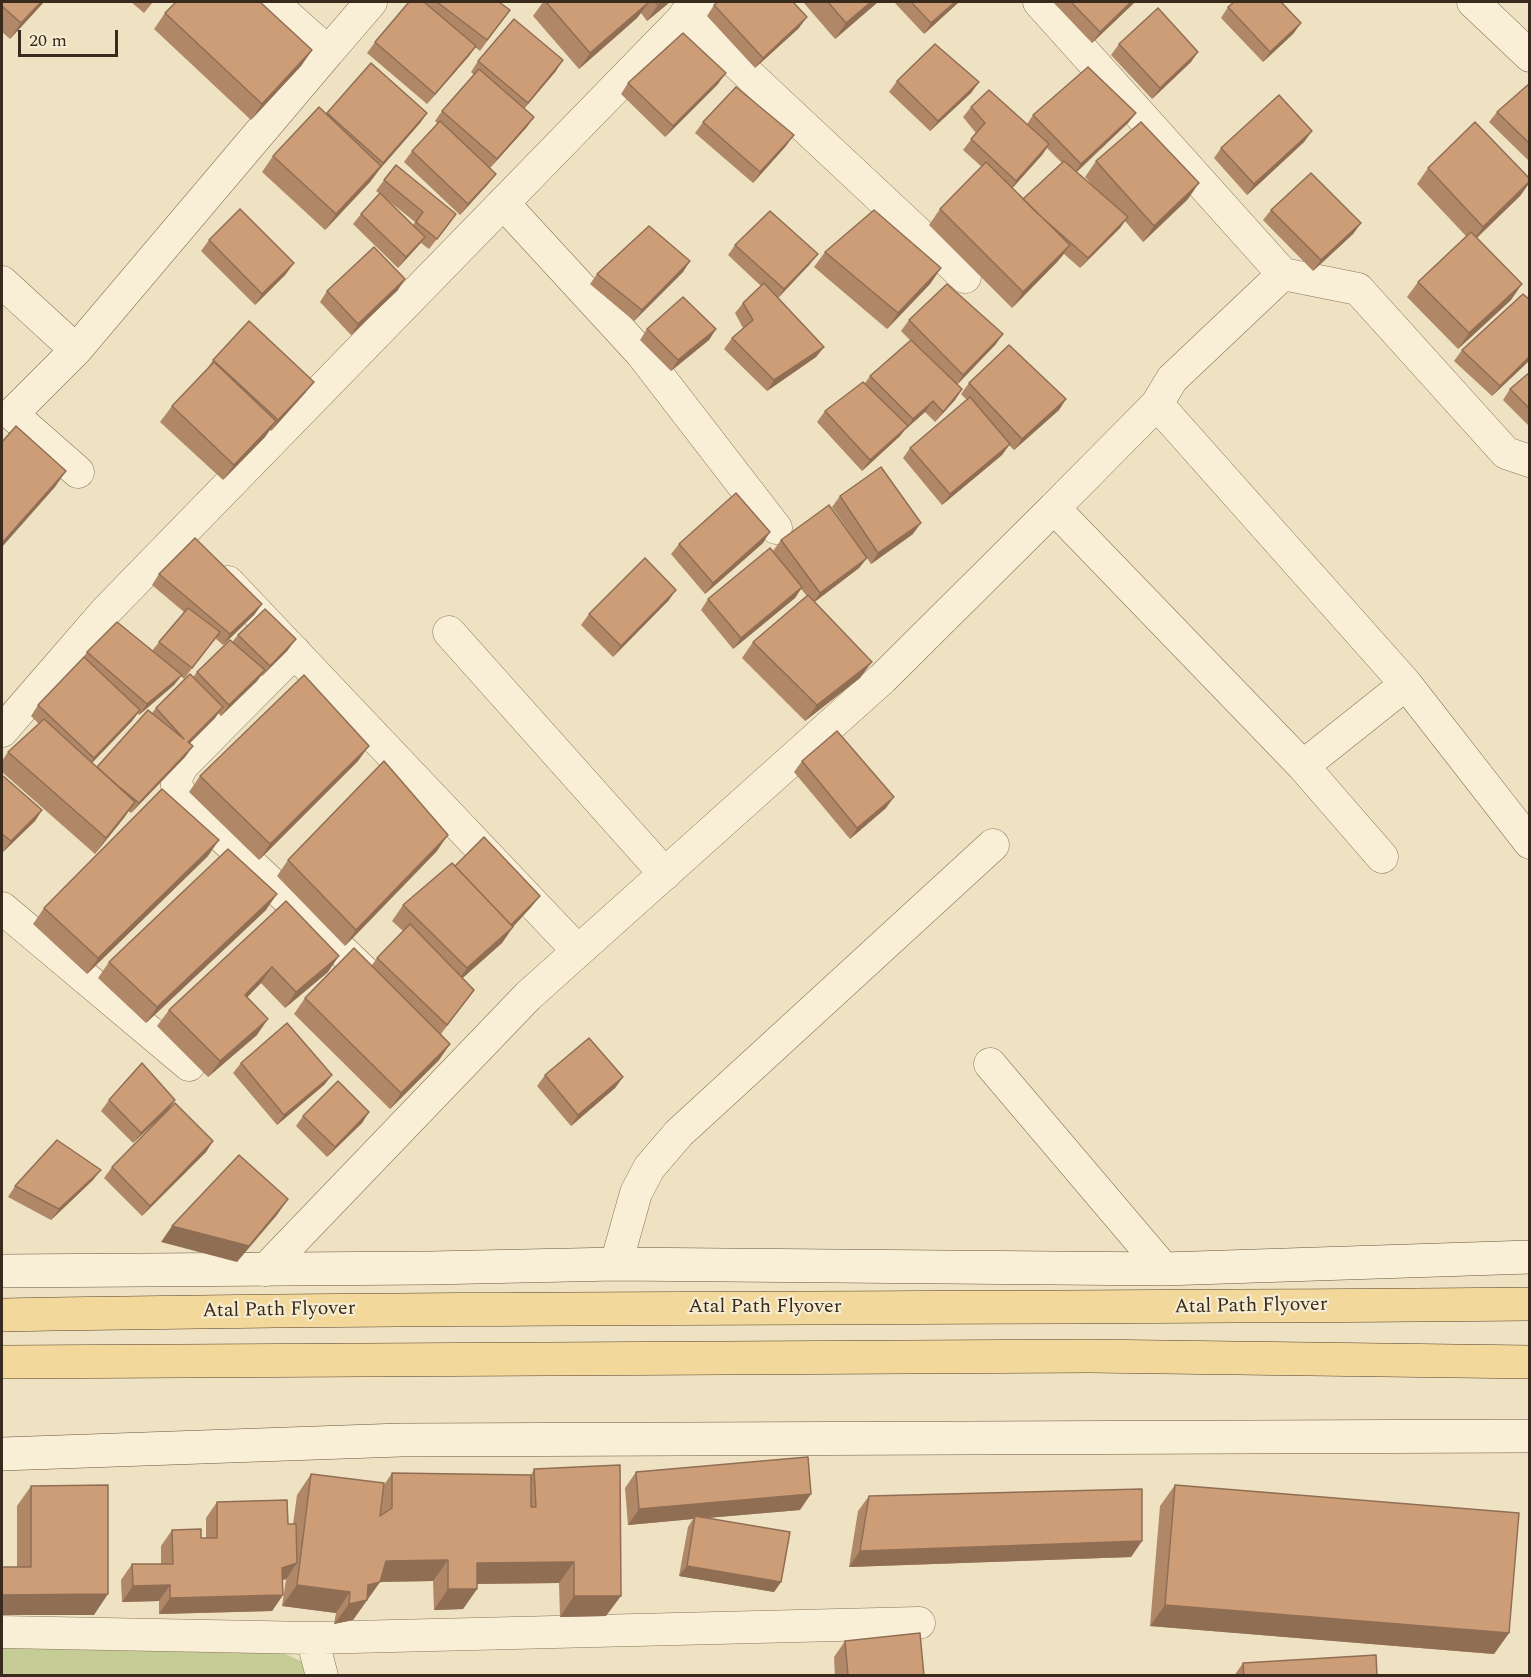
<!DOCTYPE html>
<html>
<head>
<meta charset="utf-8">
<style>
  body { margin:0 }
  #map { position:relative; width:1531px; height:1677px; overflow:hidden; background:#eee2c2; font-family:Spectral,serif }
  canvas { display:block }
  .frame { position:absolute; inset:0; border:3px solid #382b1e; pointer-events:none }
  .scale { position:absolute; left:18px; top:30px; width:100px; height:27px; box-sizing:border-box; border:3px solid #382b1e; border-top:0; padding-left:8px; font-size:18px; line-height:21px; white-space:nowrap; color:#382b1e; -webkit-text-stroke:4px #f6ecd2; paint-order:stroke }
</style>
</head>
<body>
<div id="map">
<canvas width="1531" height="1677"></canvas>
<div class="frame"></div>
<div class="scale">20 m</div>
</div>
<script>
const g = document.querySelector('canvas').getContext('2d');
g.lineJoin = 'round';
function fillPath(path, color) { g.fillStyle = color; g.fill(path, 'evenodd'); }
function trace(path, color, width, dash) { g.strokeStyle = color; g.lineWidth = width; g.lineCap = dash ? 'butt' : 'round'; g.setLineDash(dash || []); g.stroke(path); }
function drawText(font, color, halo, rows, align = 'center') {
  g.font = font + ' Spectral,serif'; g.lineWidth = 4.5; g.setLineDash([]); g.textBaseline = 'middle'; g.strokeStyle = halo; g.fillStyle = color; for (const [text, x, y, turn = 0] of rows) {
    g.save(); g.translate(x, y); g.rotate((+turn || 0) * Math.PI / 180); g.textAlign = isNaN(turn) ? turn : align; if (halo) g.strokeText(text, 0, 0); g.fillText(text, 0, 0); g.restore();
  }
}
fillPath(new Path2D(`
  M2,1643L277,1650L305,1663L308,1676H2Z`), '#c5cc96');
const street = new Path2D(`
  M1039,2L1283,274L1358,289L1506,453L1530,461
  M1473,2L1530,56
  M685,15L965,277
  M328,52L371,2
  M503,203L641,353L776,528
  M2,282L76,350
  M1157,404L1406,684
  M78,472L12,414L76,350L328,52L272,2
  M1054,508L1157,404L1172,379L1283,274
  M228,582L578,951
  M449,632L665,874
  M295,652L184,764C169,783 179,793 192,808L378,985
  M2,731L106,611L699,2
  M1303,766L1382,857
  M2,908L189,1065
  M990,1064L1164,1269
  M616,1264L636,1193L649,1168L679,1133L993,845
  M265,1270L528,996L883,678L1054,508L1303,766L1406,684L1530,843
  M2,1632L312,1638L919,1623
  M312,1638L322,1676`);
const secondary = new Path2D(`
  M2,1271L430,1268L616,1264L1164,1269L1530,1257
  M2,1454L401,1440L1530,1436`);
const primary = new Path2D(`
  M2,1315C511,1306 1020,1309 1530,1304
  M2,1362L1089,1356L1530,1362`);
trace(street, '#887359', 33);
trace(secondary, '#6a543d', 34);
trace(primary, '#56412e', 34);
trace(street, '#f9efd6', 32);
trace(secondary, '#f9efd6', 33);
trace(primary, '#f2d89a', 33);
fillPath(new Path2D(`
  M2,2H44L10,39L2,32Z
  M131,2H153L144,13Z
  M409,2H499L510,10L480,51L475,47L469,56L427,104L367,53L375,42Z
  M543,2H670L647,21L641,13L637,18L579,69L533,16Z
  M803,2H878L835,39Z
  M894,2H959L924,34Z
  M1053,2H1135L1092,43Z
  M714,5L799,28L755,68L707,16Z
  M1228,7L1301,23L1293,34L1263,62L1221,18Z
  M165,13L312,50L301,66L251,120L154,29Z
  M1119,44L1191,62L1152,99L1111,55Z
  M478,61L556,71L524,109L534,117L526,128L490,168L496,174L488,184L460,215L404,162L412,151L438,124L435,121L442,111L474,75L471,72Z
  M371,63L427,113L420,123L379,170L370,182L325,230L262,172L273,156L326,114Z
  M897,81L979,82L971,93L930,131L889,92Z
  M628,83L718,84L665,137L621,94Z
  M1530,83V162L1489,122L1497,112Z
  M971,107L1027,124L1033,115L1136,113L1128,123L1077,172L1093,186L1085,177L1096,161L1188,199L1143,242L1125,221L1120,228L1080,268L1064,254L1058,261L1012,308L929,225L940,209L982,167L963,150L976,133L963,117ZM1047,148L1062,163L1023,199L1012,188L1042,155Z
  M703,122L786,146L753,183L695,133Z
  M1312,131L1304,142L1247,195L1214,158L1221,148Z
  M1428,168L1530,182L1520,196L1477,238L1511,300L1458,349L1407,297L1418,282L1466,236L1417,184Z
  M384,180L449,224L429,249L421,243L398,268L353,224L361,214L380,194L376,191ZM384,197L415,222L413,225Z
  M1271,210L1361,223L1353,234L1313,271L1263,220Z
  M209,240L286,274L255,305L201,251Z
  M735,245L810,264L778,298L824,347L816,357L767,391L724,349L732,338L743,328L735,313L743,303L761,286L728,255Z
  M825,252L941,268L930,284L887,329L814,267Z
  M690,261L683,272L634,321L590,284L597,274Z
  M398,290L351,335L320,302L327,291Z
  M1530,300V360L1492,396L1454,361L1462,350Z
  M909,320L996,344L957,384L962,389L955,400L935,422L925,412L905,429L900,436L862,471L817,422L825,411L865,383L870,376L911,341L901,331Z
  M647,329H716L709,340L671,371L640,340Z
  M213,360L306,392L271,431L270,430L265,437L223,480L160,422L172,406L207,369Z
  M1530,372V427L1503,400L1510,389Z
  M969,383L1066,399L1059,410L1014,450L1009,445L1002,455L942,505L903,458L910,448L967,400L961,394Z
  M840,496L913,534L871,564L867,558L859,568L814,602L860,678L805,721L742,658L753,642L807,596L801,589L795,598L733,649L701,610L708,599L780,560L773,551L781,540L865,555L832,507Z
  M763,543L705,594L671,554L679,544Z
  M159,574L262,604L254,615L223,645L215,638L184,679L181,676L174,685L139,715L138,713L132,721L92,763L97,767L152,713L156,708L193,677L197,672L232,642L238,635L288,650L262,676H261L257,681L221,716L218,713L215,718L190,743L193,746L185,757L131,813L128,811L95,854L2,772V761L8,752L39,724L31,716L38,705L82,659L87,652L152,651L159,642L184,612L152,585Z
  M669,600L613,657L581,625L589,614Z
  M358,761L259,860L189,792L200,776Z
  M802,761L886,808L850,839L794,772Z
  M2,775L42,810L35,821L3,852L2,851Z
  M437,851L345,946L277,876L288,860Z
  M208,856L87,974L33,924L44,908Z
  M455,866L532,906L513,927L502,943L462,978L474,990L441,1034L450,1044L439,1060L390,1109L294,1014L305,998L372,965L377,958L403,931L392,921L403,905Z
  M286,901L328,972L285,1008L261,983L247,997L257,1035L208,1077L157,1026L169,1010Z
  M266,910L146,1023L98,978L109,962Z
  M241,1063L332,1075L324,1085L277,1125L233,1073Z
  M545,1075L623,1077L615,1088L571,1126L537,1086Z
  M109,1100H175L168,1110L133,1143L101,1111Z
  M369,1112L362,1123L327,1157L296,1126L303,1116Z
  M213,1141L206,1152L142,1216L104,1178L112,1167Z
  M93,1180L51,1220L8,1197L15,1186Z
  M534,1469L606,1616L560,1617L559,1583L477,1584V1589L463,1609L434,1610L433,1581L380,1582L353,1620L334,1624L336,1613L282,1606L286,1579L282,1580L283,1595L272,1611L159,1614V1601L122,1602L121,1580L132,1564H161V1546L172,1530L201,1538H206V1518L217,1502L288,1524H293L297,1495L311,1474L384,1485L392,1473L531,1475Z
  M636,1472L800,1510L706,1518L781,1582L774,1592L679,1576L688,1527L693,1519L628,1525L625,1488Z
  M1175,1485L1509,1633L1494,1654L1150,1626L1160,1506Z
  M31,1486L94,1615H2V1567H17V1506Z
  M869,1496L1142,1541L1131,1557L849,1567L858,1511Z
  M845,1641L924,1676H835L834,1657Z
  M1243,1663L1377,1676H1234Z`), '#b08767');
fillPath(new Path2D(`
  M41,2H44L10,39L21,23Z
  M649,2L637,18L579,69L590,53Z
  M662,2H670L647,21L658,5Z
  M871,2H878L835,39L846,23Z
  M955,2H959L924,34L931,23Z
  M1131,2H1135L1092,43L1100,32Z
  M807,17L799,28L755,68L763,58Z
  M1301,23L1293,34L1263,62L1270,52Z
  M476,46L469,56L427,104L435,94Z
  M312,50L301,66L251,120L262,104Z
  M1198,52L1191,62L1152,99L1160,88Z
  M563,60L556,71L520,113L528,103Z
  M726,73L718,84L665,137L673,126Z
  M979,82L971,93L930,131L938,121Z
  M427,113L420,123L379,170L370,182L325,230L336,214L379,169L383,163Z
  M1136,113L1128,123L1073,175L1081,164Z
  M534,117L526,128L489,169L497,159Z
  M1312,131L1304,142L1247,195L1254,184Z
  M794,135L786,146L753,183L760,172Z
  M1049,144L1042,155L1009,192L1016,181Z
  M496,174L488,184L460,215L468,204Z
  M1530,182L1520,196L1472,242L1483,227Z
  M1199,183L1188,199L1143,242L1154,226Z
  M1128,217L1120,228L1080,268L1088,258Z
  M1361,223L1353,234L1313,271L1321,260Z
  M425,237L417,247L398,268L406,257Z
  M1070,245L1058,261L1012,308L1023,292Z
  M818,254L810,264L777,299L784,289Z
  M690,261L683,272L634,321L642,310Z
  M294,263L286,274L255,305L262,294Z
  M941,268L930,284L887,329L898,313Z
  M405,279L398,290L351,335L358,324Z
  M1522,284L1511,300L1458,349L1469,333Z
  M716,329L709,340L671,371L678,360Z
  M1003,334L996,344L956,386L963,375Z
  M824,347L816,357L767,391L774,380Z
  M1530,356V360L1492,396L1500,386Z
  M314,382L306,392L271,431L278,420Z
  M962,389L955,400L935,422L943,412Z
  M1066,399L1059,410L1014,450L1022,439Z
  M933,401L925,412L905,430L913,419Z
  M276,421L265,437L223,480L234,465Z
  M908,426L900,436L862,471L870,460Z
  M1010,444L1002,455L942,505L950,494Z
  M66,471L55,487L2,547V543Z
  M921,523L913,534L871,564L878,553Z
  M770,532L763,543L705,594L713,583Z
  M867,558L859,568L812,604L820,593Z
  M802,587L795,598L733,649L741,638Z
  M676,590L669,600L613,657L621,646Z
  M262,604L254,615L223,645L230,634Z
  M296,639L288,650L262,676L270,666Z
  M872,662L860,678L805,721L817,705Z
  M265,670L257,681L221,716L229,705Z
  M182,675L174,685L139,715L147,704Z
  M223,707L215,718L180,753L188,742Z
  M140,710L132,721L86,769L94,758Z
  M193,746L185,757L131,813L139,803Z
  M369,746L358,761L259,860L270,844Z
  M894,797L886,808L850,839L857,828Z
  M135,802L124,818L95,854L106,838Z
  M42,810L35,821L3,852L11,841Z
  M448,835L437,851L345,946L356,930Z
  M219,840L208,856L87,974L98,958Z
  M277,894L266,910L146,1023L157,1007Z
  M540,896L532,906L510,930L513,927L502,943L456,984L467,968L510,926Z
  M339,956L328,972L285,1008L296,992Z
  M272,967L261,983L234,1011L245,995Z
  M268,1019L257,1035L208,1077L220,1061Z
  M450,1044L439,1060L390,1109L401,1093Z
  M332,1075L324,1085L277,1125L284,1115Z
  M623,1077L615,1088L571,1126L578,1115Z
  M175,1100L168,1110L133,1143L141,1133Z
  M369,1112L362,1123L327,1157L335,1147Z
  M213,1141L206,1152L142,1216L150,1206Z
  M101,1170L93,1180L51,1220L59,1209Z
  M288,1199L277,1215L237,1262L161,1242L172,1226Z
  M811,1494L800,1510L695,1519V1516L693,1519L628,1525L639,1509Z
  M1142,1541L1131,1557L849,1567L860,1551Z
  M448,1560L433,1581L371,1582L386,1561Z
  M574,1562L559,1583L463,1584L477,1563Z
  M297,1563L286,1579L271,1584L282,1568Z
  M687,1566L781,1582L774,1592L679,1576Z
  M380,1582L353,1620L334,1624L349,1604L368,1585Z
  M170,1585L159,1601L122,1602L133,1586Z
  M297,1585L350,1592L336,1613L282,1606Z
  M448,1589H477L463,1609L434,1610Z
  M108,1594L94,1615H2V1595Z
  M283,1595L272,1611L159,1614L170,1598Z
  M574,1596H621L606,1616L560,1617Z
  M1165,1605L1509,1633L1494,1654L1150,1626Z`), '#906e54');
const building = new Path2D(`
  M2,2H41L21,23L2,6Z
  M176,2H260L312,50L262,104L165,13Z
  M409,2H424L476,46L435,94L375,42Z
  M437,2H499L510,10L487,40Z
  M546,2H649L590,53Z
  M655,2H662L658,5Z
  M718,2H793L807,17L763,58L714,5Z
  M828,2H871L846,23Z
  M911,2H955L931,23Z
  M1071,2H1131L1100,32Z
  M1234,2H1281L1301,23L1270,52L1228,7Z
  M1158,8L1198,52L1160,88L1119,44Z
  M514,19L563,60L528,103L478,61Z
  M683,33L726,73L673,126L628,83Z
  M935,44L979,82L938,121L897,81Z
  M371,63L427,113L383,163L327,113Z
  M1088,67L1136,113L1081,164L1033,115Z
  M479,69L534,117L497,159L442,111Z
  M1530,83V144L1497,112Z
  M736,87L794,135L760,172L703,122Z
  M989,90L1049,144L1016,181L971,139L985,123L971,107Z
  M1279,95L1312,131L1254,184L1221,148Z
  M319,107L381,166L336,214L273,156Z
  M440,121L496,174L468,204L412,151Z
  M1141,122L1199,183L1154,226L1096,161Z
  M1475,122L1530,179V181L1483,227L1428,168Z
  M1064,161L1128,217L1088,258L1037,213L1023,199Z
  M986,162L1070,245L1023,292L940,209Z
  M396,165L456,214L437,239L416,222L423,212L384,180Z
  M1311,173L1361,223L1321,260L1271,210Z
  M380,193L425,237L406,257L361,214Z
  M240,209L294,263L262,294L209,240Z
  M874,210L941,268L898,313L825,252Z
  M770,211L818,254L784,289L735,245Z
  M649,226L690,261L642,310L597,274Z
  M1471,232L1522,284L1469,333L1418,282Z
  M374,247L405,279L358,324L327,291Z
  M764,283L824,347L774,380L732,338L753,320L743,303Z
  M947,284L1003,334L963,375L909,320Z
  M1523,294L1530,300V356L1500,386L1462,350Z
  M683,297L716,329L678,360L647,329Z
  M249,321L314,382L278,420L213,360Z
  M911,340L962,389L943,412L933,401L913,419L870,376Z
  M1009,345L1066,399L1022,439L969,383Z
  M214,362L276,421L234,465L172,406Z
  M1530,372V409L1510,389Z
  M863,382L908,426L870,460L825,411Z
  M970,397L1010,444L950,494L910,448Z
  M16,426L66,471L2,543V442Z
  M881,467L921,523L878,553L840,496Z
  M736,493L770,532L713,583L679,544Z
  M829,505L867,558L820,593L781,540Z
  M195,538L262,604L230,634L159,574Z
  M770,548L802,587L741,638L708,599Z
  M645,558L676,590L621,646L589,614Z
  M808,595L872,662L817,705L753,642Z
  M188,608L220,632L192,668L159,642Z
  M265,609L296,639L270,666L238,635Z
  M117,622L182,675L147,704L87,652Z
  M230,640L265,670L229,705L197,672Z
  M84,657L140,710L94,758L38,705Z
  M190,674L223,707L188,742L193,746L139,803L117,785L97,767L148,710L184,739L156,708Z
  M304,675L369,746L270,844L200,776Z
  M44,719L135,802L106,838L8,752Z
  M837,731L894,797L857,828L802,761Z
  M384,761L448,835L356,930L288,860Z
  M2,775L42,810L11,841L2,834Z
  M162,789L219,840L98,958L44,908Z
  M484,837L540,896L511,925L455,866Z
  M228,849L277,894L157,1007L109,962Z
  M452,863L513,927L467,968L403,905Z
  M286,901L339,956L296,992L272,967L245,995L268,1019L220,1061L169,1010Z
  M410,924L474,990L447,1025L377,958Z
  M354,948L450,1044L401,1093L305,998Z
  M287,1023L332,1075L284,1115L241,1063Z
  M589,1038L623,1077L578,1115L545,1075Z
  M142,1063L175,1100L141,1133L109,1100Z
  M338,1081L369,1112L335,1147L303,1116Z
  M175,1103L213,1141L150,1206L112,1167Z
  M57,1140L101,1170L59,1209L15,1186Z
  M239,1155L288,1199L249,1246L172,1226Z
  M808,1457L811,1494L639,1509L636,1472Z
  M620,1465L621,1596H574V1562L477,1563V1589H448V1560L386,1561L380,1582L368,1585L367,1600L349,1604L350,1592L297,1585L311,1474L384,1483L380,1516L392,1508V1473L531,1475V1507H536L534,1469Z
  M108,1485V1594L2,1595V1567H31V1486Z
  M1175,1485L1519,1513L1509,1633L1165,1605Z
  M1142,1489V1541L860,1551L869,1496Z
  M287,1500L288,1524H296L297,1563L282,1568L283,1595L170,1598V1585L133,1586L132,1564H173L172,1530L201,1529V1538H217V1502Z
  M695,1516L790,1532L781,1582L687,1566Z
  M920,1633L924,1676H848L845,1641Z
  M1376,1655L1377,1676H1244L1243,1663Z`);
fillPath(building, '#cd9d78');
trace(building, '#906e54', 1.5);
drawText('20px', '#382b1e', '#f6ecd2', [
  ["Atal Path Flyover",1251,1307,-1],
  ["Atal Path Flyover",765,1308],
  ["Atal Path Flyover",279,1311,-1]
]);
</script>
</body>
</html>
